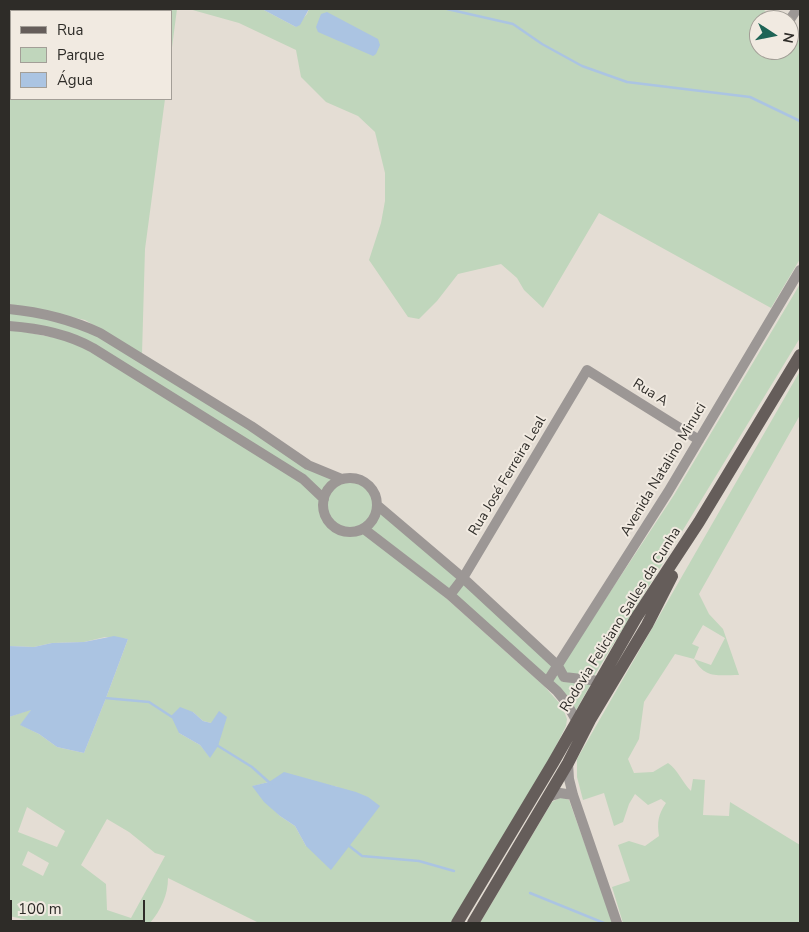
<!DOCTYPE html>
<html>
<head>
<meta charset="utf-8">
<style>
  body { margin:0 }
  #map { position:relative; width:809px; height:932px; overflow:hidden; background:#e4ddd4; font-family:"Nunito Sans",sans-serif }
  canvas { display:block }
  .frame { position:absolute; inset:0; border:10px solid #2e2c28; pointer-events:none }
  .legend { position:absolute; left:10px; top:10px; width:162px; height:90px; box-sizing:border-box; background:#f1eae1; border:1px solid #a39e97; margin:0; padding:6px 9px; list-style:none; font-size:15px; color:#2e2c28 }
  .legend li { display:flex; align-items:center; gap:10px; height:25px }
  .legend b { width:25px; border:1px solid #a39e97 }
  .north { position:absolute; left:749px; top:10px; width:50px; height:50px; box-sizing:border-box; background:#f1eae1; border:1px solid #a39e97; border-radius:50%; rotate:101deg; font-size:14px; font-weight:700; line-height:20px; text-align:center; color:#2e2c28 }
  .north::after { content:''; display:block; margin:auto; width:18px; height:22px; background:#1e6456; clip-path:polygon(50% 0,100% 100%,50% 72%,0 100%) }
  .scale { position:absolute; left:10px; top:900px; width:135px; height:22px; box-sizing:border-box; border:2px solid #2e2c28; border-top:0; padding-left:6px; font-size:15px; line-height:18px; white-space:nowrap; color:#2e2c28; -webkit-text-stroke:4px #f1eae1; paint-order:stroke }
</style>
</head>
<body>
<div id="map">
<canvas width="809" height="932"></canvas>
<div class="frame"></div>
<ul class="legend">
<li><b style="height:6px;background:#655d5a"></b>Rua</li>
<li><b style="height:14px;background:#c0d6bc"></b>Parque</li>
<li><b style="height:14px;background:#abc4e2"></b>Água</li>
</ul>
<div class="north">N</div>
<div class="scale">100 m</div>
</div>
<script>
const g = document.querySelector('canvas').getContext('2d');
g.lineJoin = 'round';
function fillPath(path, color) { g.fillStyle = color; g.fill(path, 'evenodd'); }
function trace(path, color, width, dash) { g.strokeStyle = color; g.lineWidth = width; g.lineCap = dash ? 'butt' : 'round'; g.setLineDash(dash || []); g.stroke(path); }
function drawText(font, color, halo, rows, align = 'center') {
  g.font = font + ' "Nunito Sans",sans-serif'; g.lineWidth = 4; g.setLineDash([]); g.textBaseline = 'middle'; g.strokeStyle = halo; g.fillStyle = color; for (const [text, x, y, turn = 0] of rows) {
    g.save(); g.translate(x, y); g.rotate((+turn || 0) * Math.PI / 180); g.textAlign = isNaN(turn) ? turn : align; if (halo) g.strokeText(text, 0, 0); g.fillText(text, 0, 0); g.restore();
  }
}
fillPath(new Path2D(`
  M9,9H177L171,55V11H11V99H165L145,249L142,354L85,320L9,304Z
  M189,9H262L296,27L307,14L309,9H763L775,20H759V50H789V34L800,41V259L771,308L599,213L543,308L524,290L517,278L501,264L458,274L437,301L419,319L408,317L369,260L381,223L385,201V173L375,132L358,116L326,102L301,77L296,50L239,23Z
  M800,284V338L594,676L565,673L562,665L674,495Z
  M9,311L82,326L334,480L329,484L323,494L94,346L9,324Z
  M9,329L77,342L303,481L321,500C319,525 340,541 364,531L447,599L544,686L562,706L567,719L566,726L549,760L451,923H259L168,878C168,895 161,910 150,923H42L9,916V717L32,709L21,725L39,734L57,747L84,753L106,698L128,639L105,637L84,642L52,643L34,647L9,646ZM193,712L203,721L211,723L210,757L200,745L179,733ZM269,782L323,784L338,787L306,846L295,826L280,816L253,786ZM27,807L65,831L57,847L18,832ZM107,819L129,832L155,853L165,856L131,918L107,910L106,884L81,865ZM28,851L49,863L43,876L22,865Z
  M800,371V415L699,594L709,614L723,629L739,675C718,675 705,679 694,659L675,654L644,702L639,739L628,759L634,773L653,772L668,763C678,770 682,782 691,791L693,779L705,780L703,815L729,816L730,802L800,845V923H623L612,887L630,881L618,845L629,841L645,846L659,836C657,822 658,815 666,803L661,799L648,805L635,794L629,804L623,822L614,826L604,793L583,800L577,777V759ZM703,625L725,638L711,665L694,659L699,647L692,644Z
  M326 505a24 24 0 1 1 48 0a24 24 0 1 1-48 0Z
  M379,511L460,577L451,590L371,529V526L376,519Z
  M462,581L554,665L548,677L454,596Z
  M557,670L592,682L575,712L550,683Z
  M561,797L569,800L613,923H480L552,802Z`), '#c0d6bc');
fillPath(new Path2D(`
  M262,9H309L300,25L296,27Z
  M327,12L378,39L380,45L376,54L373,56L318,32L316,27L321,14Z
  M114,636L128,639L106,698L84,753L57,747L39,734L20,725L31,710L9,717V646L34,647L52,643L84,642Z
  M180,707L193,712L203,721L211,723L219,711L227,717L218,746L210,758L200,745L179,733L171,716Z
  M284,772L356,792L368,797L380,806L331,870L306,846L295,826L280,816L264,802L252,786L269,782Z`), '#abc4e2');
trace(new Path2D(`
  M447,9L513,24L542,44L582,66L627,82L750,97L800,121
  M105,698L149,702L172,717
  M215,744L252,767L271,784
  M348,845L362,856L419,861L454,871
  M530,893L604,923`), '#abc4e2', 2.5);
trace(new Path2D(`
  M789,21L797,9
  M9,309C40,312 72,320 100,333L251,426L308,465L342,479
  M9,326C38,328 68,334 93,348L303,479L324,499
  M323 505a27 27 0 1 1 54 0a27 27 0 1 1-54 0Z
  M377,505L463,578L558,666L564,677L599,681
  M364,529L450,595L557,691L566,702L576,720
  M450,595L463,578L587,370L699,440
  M547,682L668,492L800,270
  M568,763L569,779L573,795L617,923
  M548,797L560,793L573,795`), '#9c9795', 10);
trace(new Path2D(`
  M457,923L553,763L636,618L699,522L800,355
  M473,923L568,763L590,720L647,625L672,576`), '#655d5a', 12);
drawText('14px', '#2e2c28', '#f1eae1', [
  ["Rua A",650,393,32],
  ["Avenida Natalino Minuci",664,470,-59],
  ["Rua José Ferreira Leal",508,476,-59],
  ["Rodovia Feliciano Salles da Cunha",621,620,-58]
]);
</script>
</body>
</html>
